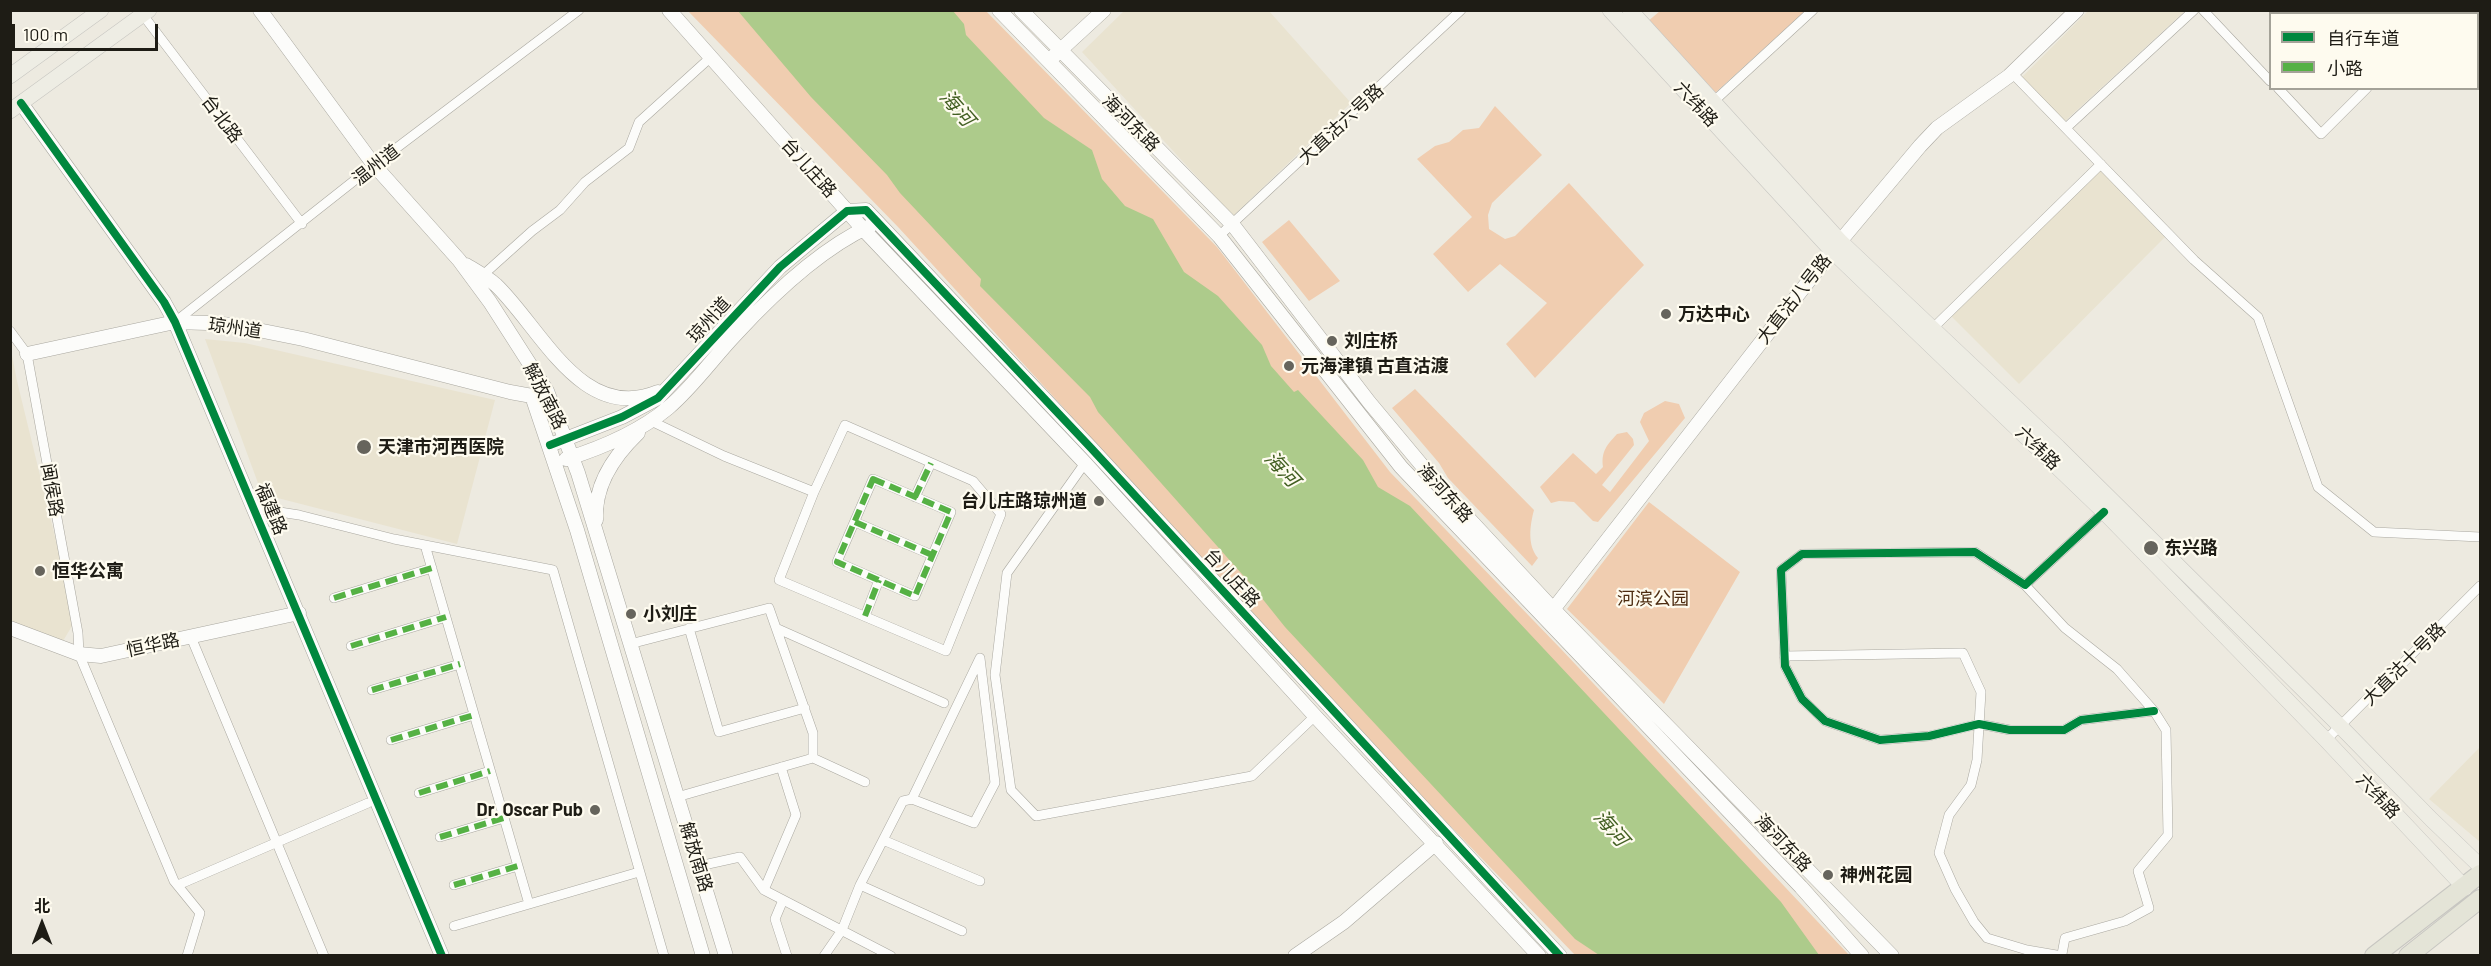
<!DOCTYPE html>
<html>
<head>
<meta charset="utf-8">
<style>
  body { margin:0 }
  #map { position:relative; width:2491px; height:966px; overflow:hidden; background:#edeae0; font-family:Barlow,"Noto Sans SC",sans-serif }
  canvas { display:block }
  .frame { position:absolute; inset:0; border:12px solid #1e1c15; pointer-events:none }
  .legend { position:absolute; left:2269px; top:12px; width:210px; height:78px; box-sizing:border-box; background:#fefbef; border:2px solid #a4a298; margin:0; padding:8px 10px; list-style:none; font-size:18px; color:#1e1c15 }
  .legend li { display:flex; align-items:center; gap:12px; height:30px }
  .legend b { width:30px; border:2px solid #a4a298 }
  .north { position:absolute; left:12px; top:894px; width:60px; height:60px; -webkit-text-stroke:4px #fefbef; paint-order:stroke; rotate:0deg; font-size:16px; font-weight:700; line-height:24px; text-align:center; color:#1e1c15 }
  .north::after { content:''; display:block; margin:auto; width:21px; height:27px; background:#1e1c15; clip-path:polygon(50% 0,100% 100%,50% 72%,0 100%) }
  .scale { position:absolute; left:12px; top:24px; width:146px; height:27px; box-sizing:border-box; border:3px solid #1e1c15; border-top:0; padding-left:8px; font-size:18px; line-height:21px; white-space:nowrap; color:#1e1c15; -webkit-text-stroke:4px #fefbef; paint-order:stroke }
</style>
</head>
<body>
<div id="map">
<canvas width="2491" height="966"></canvas>
<div class="frame"></div>
<ul class="legend">
<li><b style="height:8px;background:#00873e"></b>自行车道</li>
<li><b style="height:8px;background:#55b144"></b>小路</li>
</ul>
<div class="north">北</div>
<div class="scale">100 m</div>
</div>
<script>
const g = document.querySelector('canvas').getContext('2d');
g.lineJoin = 'round';
function fillPath(path, color) { g.fillStyle = color; g.fill(path, 'evenodd'); }
function trace(path, color, width, dash) { g.strokeStyle = color; g.lineWidth = width; g.lineCap = dash ? 'butt' : 'round'; g.setLineDash(dash || []); g.stroke(path); }
function drawText(font, color, halo, rows, align = 'center') {
  g.font = font + ' Barlow,"Noto Sans SC",sans-serif'; g.lineWidth = 4.5; g.setLineDash([]); g.textBaseline = 'middle'; g.strokeStyle = halo; g.fillStyle = color; for (const [text, x, y, turn = 0] of rows) {
    g.save(); g.translate(x, y); g.rotate((+turn || 0) * Math.PI / 180); g.textAlign = isNaN(turn) ? turn : align; if (halo) g.strokeText(text, 0, 0); g.fillText(text, 0, 0); g.restore();
  }
}
fillPath(new Path2D(`
  M1124,11H1269L1351,103L1233,216L1082,52Z
  M2088,11H2185L2064,122L2021,78Z
  M2099,169L2165,237L2019,384L1951,316Z
  M205,339L245,343L495,400L457,544L262,494Z
  M10,345L17,381L66,582L72,626L63,641L11,622Z
  M2480,747V842L2429,799Z`), '#e9e3d0');
fillPath(new Path2D(`
  M688,11H986L1217,247L1390,472L1561,649L1849,955H1575L1375,748L899,228Z
  M1660,11H1805L1715,93L1647,22Z
  M1495,106L1542,155L1492,203L1488,215L1489,229L1505,239L1515,236L1569,183L1644,265L1535,378L1506,344L1547,303L1500,264L1468,292L1433,254L1472,217L1417,159L1435,146L1449,142L1463,130L1479,128Z
  M1289,220L1340,281L1309,301L1262,242Z
  M1415,389L1534,510C1530,525 1527,545 1538,558L1532,566L1448,478L1439,463L1392,408Z
  M1665,401L1679,404L1685,418L1598,522L1593,521L1574,502L1559,501L1551,503L1540,487L1573,453L1596,474L1603,467C1601,451 1607,445 1617,434L1627,432L1633,439L1634,445L1602,485L1610,492L1649,441L1640,422L1644,413Z
  M1649,502L1740,572L1664,704L1567,609Z`), '#f0cdb0');
fillPath(new Path2D(`
  M738,11H953L964,24L966,35L1044,118L1092,150L1102,179L1125,206L1153,219L1184,272L1218,296L1262,345L1271,366L1294,392L1298,390L1363,460L1378,487L1410,506L1781,902L1819,955H1599L1575,939L1285,627L1249,582L1098,412L1090,397L980,286L981,279L900,193L887,175L811,97Z`), '#adcb8b');
const street = new Path2D(`
  M2203,10L2270,81
  M143,15L302,224
  M2012,73L2194,260L2258,317L2318,487L2374,532L2480,537
  M2278,88L2321,134L2367,88
  M1713,102L1813,10
  M2066,128L2194,10
  M1219,236L1461,10
  M483,275L532,231L560,210L585,182L629,148L639,122L711,57
  M175,322L374,165L579,10
  M1932,329L2101,164
  M10,331L27,354L78,633L79,654L174,881L200,913L187,956
  M651,421L724,456L814,492L779,580L946,651L1001,514L973,481L845,425L814,492
  M1085,463L1007,573L995,675L1011,790L1036,816L1252,776L1315,716
  M873,479L951,512L915,596L837,562Z
  M915,497L931,463
  M254,508L299,515L394,539L553,570L664,956
  M2104,512L2025,585L1975,552L1802,554L1781,570L1785,666L1802,699L1825,721L1880,740L1929,736L1979,724L2010,730H2064L2081,720L2154,711
  M855,522L932,555
  M425,545L529,904
  M2025,585L2065,628L2117,669L2154,711L2166,730L2168,835L2138,871L2149,908L2125,921L2065,938L2062,954
  M334,598L432,568
  M865,616L879,580
  M689,628L719,732L805,708
  M776,628L944,703
  M191,637L324,956
  M630,644L769,608L813,733V758L677,797
  M351,646L446,617
  M1784,656L1963,653L1981,692L1977,760L1971,785L1949,815L1939,853L1955,889L1974,922L1987,938L2027,950L2062,956
  M372,690L460,664
  M391,740L474,715
  M2326,740L2480,586
  M813,758L865,782
  M419,793L490,771
  M440,837L504,818
  M883,840L980,881
  M699,866L740,857L764,890L891,956
  M178,885L368,803
  M454,885L518,866
  M860,885L962,931
  M764,890L796,815L781,767
  M783,900L775,919L787,956
  M454,926L639,872
  M824,956L842,930L860,885L903,801L912,799L974,823L995,783L980,658L912,799`);
const secondary = new Path2D(`
  M260,10L374,165L459,260L490,302L547,391L578,473L726,956
  M669,10L863,229L1085,463L1315,716L1539,956
  M999,10L1219,236L1401,467L1801,887L1862,956
  M1021,10L1233,225L1369,402L1445,493L1554,610L1892,956
  M2427,10L2430,14
  M1054,56L1104,10
  M2478,62L2480,65
  M21,103L164,302L175,322L442,956
  M466,265C476,271 487,277 496,285C541,328 582,424 658,392
  M27,354L175,322L207,323L233,325L303,339L510,392L532,396L540,393
  M532,396L577,530L703,956
  M550,445L622,417L658,398L780,267L847,211L866,210L1091,448L1560,956
  M566,459C601,448 639,432 668,408C693,387 713,358 736,334C772,295 822,248 870,226
  M596,520C594,485 614,456 638,433
  M1548,616L1832,251L1920,146L1937,128L2009,76L2077,10
  M10,628L79,654L101,656L299,613
  M1295,956L1344,922L1436,843`);
const primary = new Path2D(`
  M1610,10L1832,251L2104,512L2326,740L2465,888
  M1630,10L1841,242L2058,447L2341,727L2431,819L2480,866
  M10,76L101,10
  M10,111L149,10`);
const highway = new Path2D(`
  M2374,956L2480,874
  M2408,956L2480,899`);
trace(street, '#aaa8a0', 10);
trace(secondary, '#aaa8a0', 15);
trace(primary, '#c7c6c1', 16);
trace(highway, '#c7c6c1', 20);
trace(street, '#fcfcfa', 9);
trace(secondary, '#fcfcfa', 14);
trace(primary, '#eeede4', 15);
trace(highway, '#e4e4d7', 18);
trace(new Path2D(`
  M873,479L951,512L915,596L837,562Z
  M915,497L931,463
  M855,522L932,555
  M334,598L432,568
  M865,616L879,580
  M351,646L446,617
  M372,690L460,664
  M391,740L474,715
  M419,793L490,771
  M440,837L504,818
  M454,885L518,866`), '#55b144', 6, [12, 6]);
trace(new Path2D(`
  M21,103L164,302L175,322L442,956
  M550,445L622,417L658,398L780,267L847,211L866,210L1091,448L1560,956
  M2104,512L2025,585L1975,552L1802,554L1781,570L1785,666L1802,699L1825,721L1880,740L1929,736L1979,724L2010,730H2064L2081,720L2154,711`), '#00873e', 8);
for (const [x, y, r, color] of [
  [1666,314,6,"#66645c"],
  [1332,341,6,"#66645c"],
  [1289,366,6,"#66645c"],
  [364,447,8,"#66645c"],
  [1099,501,6,"#66645c"],
  [2151,548,8,"#66645c"],
  [40,571,6,"#66645c"],
  [631,614,6,"#66645c"],
  [595,810,6,"#66645c"],
  [1828,875,6,"#66645c"]
]) { const dot = new Path2D(); dot.arc(x, y, r, 0, 2 * Math.PI); g.fillStyle = color; g.fill(dot); trace(dot, '#fefbef', 2); }
drawText('18px', '#1e1c15', '#fefbef', [
  ["六纬路",1696,104,47],
  ["台北路",222,119,53],
  ["海河东路",1131,123,45],
  ["大直沽六号路",1341,124,-43],
  ["温州道",376,165,-38],
  ["台儿庄路",809,168,48],
  ["大直沽八号路",1794,299,-52],
  ["琼州道",709,320,-48],
  ["琼州道",235,328,8],
  ["解放南路",545,396,63],
  ["六纬路",2038,448,44],
  ["闽侯路",52,490,80],
  ["海河东路",1445,493,48],
  ["福建路",271,509,67],
  ["台儿庄路",1232,578,47],
  ["恒华路",153,645,-12],
  ["大直沽十号路",2404,664,-45],
  ["六纬路",2378,796,47],
  ["海河东路",1783,843,46],
  ["解放南路",696,857,73]
]);
drawText('bold 18px', '#1e1c15', '#fefbef', [
  ["万达中心",1678,314],
  ["刘庄桥",1344,341],
  ["元海津镇 古直沽渡",1301,366],
  ["天津市河西医院",378,447],
  ["台儿庄路琼州道",1087,501,"right"],
  ["东兴路",2164,548],
  ["恒华公寓",52,571],
  ["小刘庄",643,614],
  ["Dr. Oscar Pub",583,810,"right"],
  ["神州花园",1840,875]
], 'left');
drawText('18px', '#4d2c11', '#fefbef', [
  ["河滨公园",1653,599]
]);
drawText('italic 20px', '#425f22', '#fefbef', [
  ["海河",957,108,49],
  ["海河",1282,469,47],
  ["海河",1611,828,49]
]);
</script>
</body>
</html>
